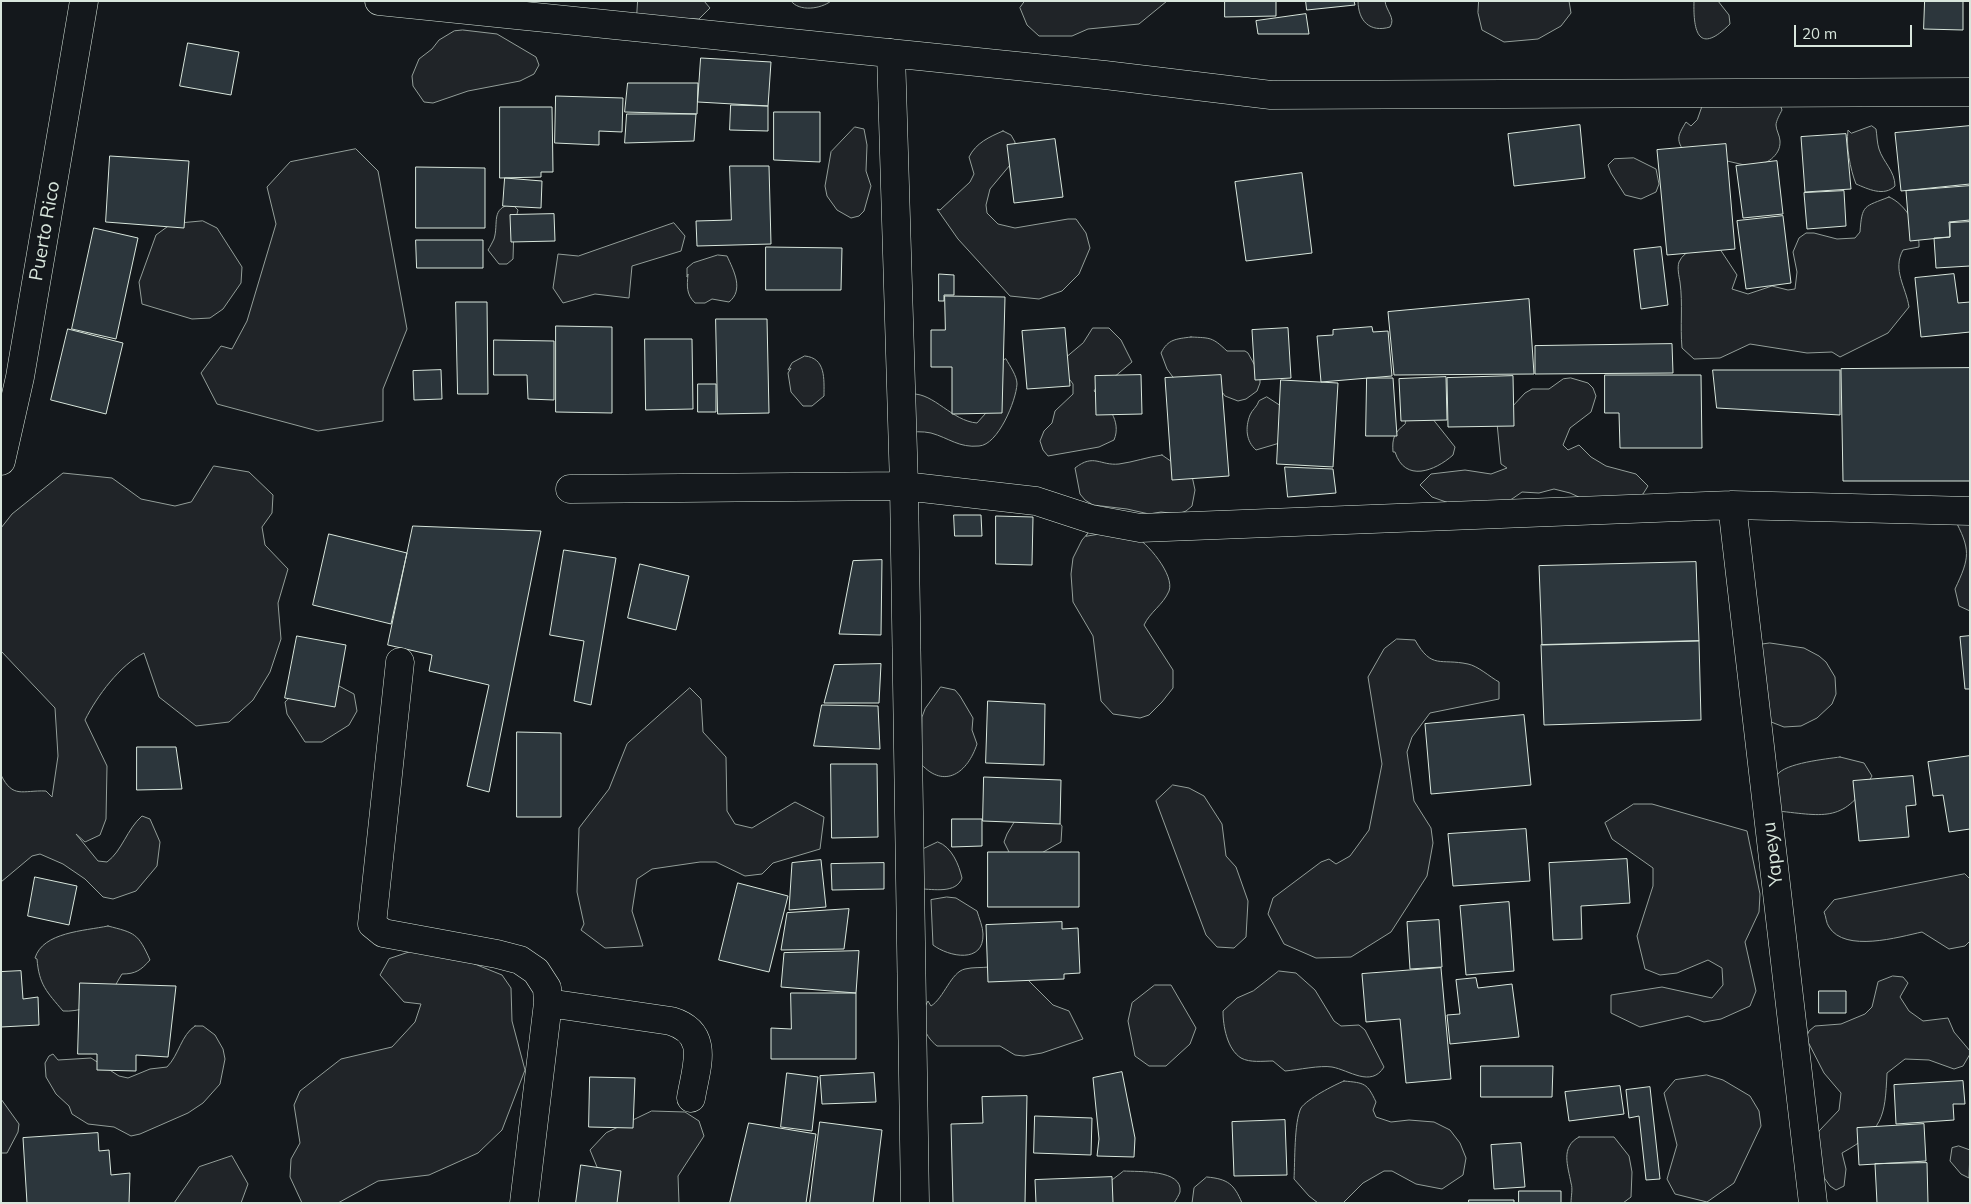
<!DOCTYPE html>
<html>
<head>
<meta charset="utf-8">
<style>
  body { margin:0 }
  #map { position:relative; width:1971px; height:1204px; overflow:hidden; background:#14181c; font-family:Mulish,sans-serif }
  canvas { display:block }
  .frame { position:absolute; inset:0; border:2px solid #d8e6dc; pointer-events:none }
  .scale { position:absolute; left:1794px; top:25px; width:118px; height:22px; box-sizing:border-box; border:2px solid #d8e6dc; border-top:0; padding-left:6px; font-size:15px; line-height:18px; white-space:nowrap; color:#d8e6dc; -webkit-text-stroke:4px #14181c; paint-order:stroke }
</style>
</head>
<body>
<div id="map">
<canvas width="1971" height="1204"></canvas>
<div class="frame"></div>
<div class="scale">20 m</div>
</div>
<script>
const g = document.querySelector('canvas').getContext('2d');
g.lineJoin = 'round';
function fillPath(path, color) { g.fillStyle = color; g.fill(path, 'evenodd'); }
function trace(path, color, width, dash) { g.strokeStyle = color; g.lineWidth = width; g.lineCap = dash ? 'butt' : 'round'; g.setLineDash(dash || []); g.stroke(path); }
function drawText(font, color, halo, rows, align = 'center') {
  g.font = font + ' Mulish,sans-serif'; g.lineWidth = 4; g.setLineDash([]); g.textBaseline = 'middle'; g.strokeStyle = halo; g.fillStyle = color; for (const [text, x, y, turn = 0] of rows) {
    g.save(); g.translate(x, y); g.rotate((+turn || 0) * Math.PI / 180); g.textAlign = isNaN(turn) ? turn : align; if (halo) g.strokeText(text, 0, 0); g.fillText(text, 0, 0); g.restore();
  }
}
const green = new Path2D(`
  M638,1H704L710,8L699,19L637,17Z
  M791,1H831C821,9 799,12 791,1Z
  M1025,1H1167L1139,24L1088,29L1072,36H1039L1027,25L1020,8Z
  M1358,1H1385C1386,11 1396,18 1390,27C1370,33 1358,21 1358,1Z
  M1479,1H1569L1571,13L1561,26L1538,39L1504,42L1482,30L1478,13Z
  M1694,1H1718L1729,15L1730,24C1699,55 1693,33 1694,1Z
  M463,30L497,34L536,57L539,65L534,74L520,81L468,91L433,103L424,102L413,86L412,76L419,59L432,49L439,40L454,31Z
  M1706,96L1779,101L1782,110C1780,114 1776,121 1776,125C1776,130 1780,136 1780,141C1781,156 1765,165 1753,167L1684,151C1675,139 1679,134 1686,122L1691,126L1697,120Z
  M1872,126L1876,129C1877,135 1877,143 1879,149C1883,162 1895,171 1895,186C1884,197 1868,189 1856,184C1850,169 1846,146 1848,130L1851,133Z
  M855,127L864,129L867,145L866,171L871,186L864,211L859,216L851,218L837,210L827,196L825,186L831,152Z
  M1003,131L1011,135L1015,142V159L990,189L986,205L987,213L998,224L1015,228L1068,219H1076L1086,233L1090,248L1079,274L1062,291L1039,299L1010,296L958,239L937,209L940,210L970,182L974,174L969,157C976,143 989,137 1003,131Z
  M356,149L378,171L407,329L383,389V421L318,431L217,404L201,373L221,346L232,349L247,321L276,224L267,187L290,162Z
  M1634,158L1656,169L1659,184L1656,192L1641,199L1625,195L1611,173L1608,165L1614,159Z
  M1889,197C1906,204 1920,229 1919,247L1903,250C1892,270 1906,287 1909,307L1888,333L1840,357L1832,352L1807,353L1750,344L1720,358L1694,359L1682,348C1680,326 1683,304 1680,282C1679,276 1677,268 1679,262C1684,250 1703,244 1714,240L1737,275L1732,289L1748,294L1772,286L1788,290L1795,289L1797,272L1793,252L1799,238L1806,233H1814L1837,239L1855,238L1860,232C1862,204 1864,207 1889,197Z
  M512,204L518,210L514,226L513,259L507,264H499L488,250C490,247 492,243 494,239C499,223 490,208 512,204Z
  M203,221L217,228L242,267L241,283L223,309L210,318L192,319L142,304L139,282L156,235L171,224Z
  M674,223L685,236L681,251L632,266L629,298L595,294L563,303L553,288L558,254L578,256Z
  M718,255L727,256C734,271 744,290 729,302L712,299L705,303H695C686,294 687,286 688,274L687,277V268L693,263Z
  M1093,328H1109L1121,340L1132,362L1113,378L1098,385L1094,391C1107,404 1122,421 1114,440L1099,447L1048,456L1043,450L1040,441L1044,431L1052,423L1055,411L1073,394V384L1058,364L1083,343Z
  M1191,337C1211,338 1212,337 1227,351H1245L1248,353L1260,375V383L1257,391L1246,399L1238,401L1225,396L1220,389L1175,380L1167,369L1161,353C1168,339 1176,339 1191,337Z
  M805,356C826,358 824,379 824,396L812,406H803L791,392L788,373L791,368L788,370L792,363Z
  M1006,359C1010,366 1017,376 1017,384C1016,401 998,445 979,446C959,448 949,438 931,433C923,431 912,432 904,432L912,394C934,393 952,421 977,423L994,404L998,363Z
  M1571,378L1588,383L1593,388L1596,396L1591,412L1570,428L1563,445L1568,450L1579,445L1591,457L1606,466L1636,474L1648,486L1643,494L1619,504H1594L1570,493L1554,489L1539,493L1522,492L1512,499L1480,509L1463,508L1432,497L1420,485L1431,474L1465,470L1491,474L1507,468L1501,464L1497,423L1525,393L1532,389H1549L1563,379Z
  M1267,397L1281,406L1283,442L1256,450C1246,441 1245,428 1250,415C1252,410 1257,407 1259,401Z
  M1406,411L1432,418L1455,447L1453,455C1435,471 1405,483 1395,452H1393C1392,438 1394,433 1405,424Z
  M1162,455L1192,476L1195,490L1192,506L1186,511L1178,514L1161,512L1149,514L1127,509L1093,505L1085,500L1080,494L1075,468C1094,453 1100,466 1119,464C1134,462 1147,457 1162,455Z
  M214,466L249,472L273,495L272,513L262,527L265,545L288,569L278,603L281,639L270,672L253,700L229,722L196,726L159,697L144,653C120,665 97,696 85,720L107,766L106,819L100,835L85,842L76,834L98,861L107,862C122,851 127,829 142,816L150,819L160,842L157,866L136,891L113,899L103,897L85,879L63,864L40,854L32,856L1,882V775C13,799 22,790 46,791L52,797L58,756L55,708L1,651V528L12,514L63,473L112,478L141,499L175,506L191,502Z
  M1970,516V611L1959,606L1955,589C1970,557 1971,550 1954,518Z
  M1118,531C1123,532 1129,533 1133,535C1147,542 1175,575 1169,591C1163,605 1150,612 1144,625L1173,670V688L1162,702L1149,715L1140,718L1113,714L1101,701L1093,636L1073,602L1071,574L1073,558L1082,540L1088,533L1086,536Z
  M1397,639L1415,640C1432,670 1440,658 1468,664C1478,666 1490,677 1499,682V699L1430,713L1412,737L1407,752L1414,801L1431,828L1433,843L1427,876L1391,932L1351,957L1316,958L1284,944L1268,914L1273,898L1321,862L1329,859L1336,864L1350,856L1369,830L1382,764L1368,677L1384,649Z
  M1770,643L1804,648L1819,656L1826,662L1835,677L1836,694L1832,704L1817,718L1801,726L1784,727L1766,720L1758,645Z
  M324,678L354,694L357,711L349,725L322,742H305L287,714L285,702L308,680Z
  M941,687L955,690L960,696L973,718L972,730L977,744C968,772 945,790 921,764L922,717L925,709Z
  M690,688L701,699L703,732L726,757L727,811L735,824L752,828L795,802L824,817L820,849L773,863L762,874L745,876L716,862H700L652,869L637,879L632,911L643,946L605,948L581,930L584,924L577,892L579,828L609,789L627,744Z
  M1840,757L1864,763L1872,776C1845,823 1825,816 1778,811L1777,775C1785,763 1826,759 1840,757Z
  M1173,785L1189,788L1204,796L1222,824L1226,856L1236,867L1248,901L1246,937L1234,948L1217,947L1206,935L1156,801Z
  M1634,804H1652L1747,831L1760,894L1759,912L1745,942L1756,991L1750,1006L1721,1019L1704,1022L1688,1016L1640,1027L1611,1013V995L1662,987L1712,998L1723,985L1722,968L1708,960L1677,973L1660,975L1645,969L1637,936L1653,886V868L1612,839L1605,823Z
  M1046,807L1062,826L1061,842L1038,855L1012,858L1004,842L1007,834L1016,819Z
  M938,842C952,847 959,865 962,878C956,894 934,889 920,889L915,853Z
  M1965,874L1970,879V941L1965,946L1949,949L1922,932C1899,937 1845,953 1829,927C1826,923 1826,916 1824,912L1834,900Z
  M947,897L956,898L977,911C979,918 983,927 983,934C984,964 949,957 933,945L931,900Z
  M108,926C135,933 138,933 150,960C141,970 136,974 122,974C118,980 114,989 109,995C98,1006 78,1012 63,1011C47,992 39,985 37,959L35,958C43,932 84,931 108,926Z
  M424,947L440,950L502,975L511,988L512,1021L525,1070L502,1130L478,1153L429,1175L378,1181L338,1203H302L290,1177L291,1159L300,1143L294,1105L300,1091L341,1059L392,1047L415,1022L421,1004L404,1002L380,975L389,959Z
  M989,967L1028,980L1053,1005L1069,1011L1083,1039L1042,1053L1024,1056L1015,1055L1000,1046H937C923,1035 918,1017 928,1001L931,1006C944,998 951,972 965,969C973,967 981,968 989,967Z
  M1279,971L1296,973L1315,990L1334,1021L1341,1026L1359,1025L1365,1030L1384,1067C1371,1088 1349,1070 1332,1067C1320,1065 1298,1070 1285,1071L1273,1061C1263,1061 1250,1063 1241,1058C1227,1049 1223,1026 1223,1011L1237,998L1253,991Z
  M1893,976L1903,977L1908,983L1900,997L1909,1011L1923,1021L1948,1018L1954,1032L1970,1051V1054L1963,1066L1954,1069L1929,1060L1905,1059L1887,1073C1885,1118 1883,1130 1842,1153L1846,1169L1844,1186L1836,1190L1830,1186L1820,1172L1813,1147L1819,1131L1839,1110L1841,1093L1824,1073L1806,1038L1809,1031L1815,1026L1841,1024L1865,1014L1872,1007L1878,982Z
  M1155,985H1171L1196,1028L1190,1044L1166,1066H1149L1135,1056L1128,1021L1132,1003Z
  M195,1026H203L215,1035L223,1049L225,1059L220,1084L203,1103L188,1113L140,1134L131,1136L114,1127L88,1124L72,1114L69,1106L56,1094L46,1077L45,1063L49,1056L53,1054L58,1060L91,1058L119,1076L128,1078L150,1069L167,1067C179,1055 181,1035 195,1026Z
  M1707,1075L1723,1080L1750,1096L1759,1111L1761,1126L1734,1183L1707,1202L1675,1194L1667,1179L1677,1145L1664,1093L1675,1080Z
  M1344,1081C1365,1083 1367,1083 1376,1102L1373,1110L1376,1117L1391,1122L1409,1120L1434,1122L1450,1130L1460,1143L1466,1158L1463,1175L1442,1189L1416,1184L1392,1171H1384L1363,1183L1343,1203H1318L1309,1196L1294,1179C1295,1162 1294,1122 1301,1108C1307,1099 1334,1085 1344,1081Z
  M1,1099L19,1124L18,1132L7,1153H1Z
  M652,1111L685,1112L699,1121L704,1136L678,1176L679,1203H612L590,1150L606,1133Z
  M1579,1137H1614L1629,1156L1632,1172L1631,1197L1623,1203H1571C1571,1196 1573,1189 1571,1183C1568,1166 1560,1147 1579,1137Z
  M1959,1146L1970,1150L1969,1178L1961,1174L1950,1161L1952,1148Z
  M232,1156L248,1184L241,1203H174L199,1167Z
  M1124,1171C1138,1172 1183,1169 1180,1192C1179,1195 1176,1200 1174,1203H1091L1098,1191Z
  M1207,1177C1228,1179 1234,1184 1242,1203H1192L1194,1188Z`);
fillPath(green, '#202428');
trace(green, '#939e99', 1);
const building = new Path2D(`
  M1225,1H1276V16L1225,17Z
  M1306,1H1354L1355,5L1307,10Z
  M1925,1H1963V30L1924,29Z
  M1306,14L1309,34H1258L1256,21Z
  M188,43L239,52L231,95L180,86Z
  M701,58L771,62L768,106L698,102Z
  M628,83H698L697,114L625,112Z
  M556,96L623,98L622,132L599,131V145L555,143Z
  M731,105L768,106V131L730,130Z
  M500,107H552L553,172H541V177L500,178Z
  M774,112H820V162L774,160Z
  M627,114H696L694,141L625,143Z
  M1580,125L1585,178L1514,186L1508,134Z
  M1970,126V184L1901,191L1895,133Z
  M1846,134L1851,189L1805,192L1801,137Z
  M1055,139L1063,197L1014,203L1007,145Z
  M1726,144L1735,249L1667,255L1657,150Z
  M110,156L189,161L184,228L106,222Z
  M1777,161L1783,214L1743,218L1736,166Z
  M730,166H769L771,244L697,246L696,221L731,220Z
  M416,167L485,168V228H416Z
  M1302,173L1312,253L1246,261L1235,182Z
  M505,178L542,181L541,208L503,206Z
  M1970,186V220L1949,222L1950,237L1910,241L1906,191Z
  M1844,191L1846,226L1807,229L1804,193Z
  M554,214L555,241L511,242L510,215Z
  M1783,216L1791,283L1746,289L1737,221Z
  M1970,222V266L1936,268L1934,238L1950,237V223Z
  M94,228L138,238L116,339L72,329Z
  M416,240H483V268H417Z
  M766,247L842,248L841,290H766Z
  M1661,247L1668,305L1641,309L1634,250Z
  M939,274L954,275V295H944V301H939Z
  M1954,274L1958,303L1970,302V332L1921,337L1915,278Z
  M945,296L1005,297L1002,413L952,414V367H931V330H945Z
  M1529,299L1534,374L1394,375L1388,312Z
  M456,302H487L488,394H458Z
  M716,319H767L769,413L718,414Z
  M556,326L612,327V413L556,412Z
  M1372,327L1373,332L1388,331L1392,376L1321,382L1317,336L1333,335V330Z
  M1065,328L1070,386L1027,389L1022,331Z
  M1288,328L1291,378L1255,380L1252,330Z
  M68,329L123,343L106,414L51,400Z
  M645,339H692L693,409L646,410Z
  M494,340L554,341V400L528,399L527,375H494Z
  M1672,344L1673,373L1535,374V346Z
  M1970,368V481H1843L1841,369Z
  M441,370L442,399L414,400L413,371Z
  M1713,370H1840V415L1717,408Z
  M1141,375L1142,414L1096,415L1095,376Z
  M1221,375L1229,476L1172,480L1165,378Z
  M1605,375H1701L1702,448H1620L1619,413H1605Z
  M1513,376L1514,426L1448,427L1447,378Z
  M1446,377L1447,420L1401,421L1399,379Z
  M1367,378H1393L1397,436H1366Z
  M1281,380L1338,383L1333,467L1277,464Z
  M698,384H716V412H698Z
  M1285,467L1333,469L1336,493L1288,497Z
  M954,515H981L982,536H955Z
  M996,516L1033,517L1032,565L996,564Z
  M413,526L541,531L489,792L467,786L489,685L429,671L432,655L388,645Z
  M329,534L407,553L391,624L313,605Z
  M564,550L616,558L591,705L574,701L584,641L550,635Z
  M882,560L881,635L839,634L853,561Z
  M1696,562L1699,641L1542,645L1539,566Z
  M640,564L689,576L676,630L628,618Z
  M297,636L346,645L335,707L285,698Z
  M1970,636V689H1965L1960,637Z
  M1699,641L1701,720L1544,725L1541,645Z
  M881,664L879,703H824L834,665Z
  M988,701L1045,704L1044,765L986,763Z
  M822,705L878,706L880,749L814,746Z
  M1524,715L1531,785L1431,794L1425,724Z
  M517,732L561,733V817H517Z
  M137,747H176L182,789L137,790Z
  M1970,756V829L1949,832L1943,795L1933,796L1928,762Z
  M831,764H877L878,837L832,838Z
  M1913,776L1916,805L1906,806L1909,837L1859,841L1853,781Z
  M984,777L1061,780L1060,824L983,821Z
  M952,819H982V846L952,847Z
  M1526,829L1530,881L1453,886L1448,834Z
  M988,852H1079V907H988Z
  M1627,859L1630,903L1581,906L1582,939L1553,940L1549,863Z
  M821,860L826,907L789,910L792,863Z
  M884,863V889L832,890L831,864Z
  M35,877L77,886L69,925L28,916Z
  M738,883L788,896L769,972L719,960Z
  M1509,902L1514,971L1466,975L1460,906Z
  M849,909L844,949L781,950L787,913Z
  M1439,920L1442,967L1410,969L1407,922Z
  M1062,922V929L1078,928L1080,973L1064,974V979L988,982L986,925Z
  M859,951L856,993L781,987L784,953Z
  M1441,968L1451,1079L1406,1083L1400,1019L1366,1022L1362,974Z
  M21,971L23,999L38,997L39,1025L1,1027V972Z
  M1476,978L1478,988L1512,984L1519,1037L1450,1044L1447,1015L1460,1014L1456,980Z
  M80,983L176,986L168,1057L136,1055V1071L97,1070V1054H78Z
  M1819,991H1846V1013H1819Z
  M791,993H856V1059H771V1028L791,1029Z
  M1481,1066H1553L1552,1097H1481Z
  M1122,1072L1135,1138L1134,1157L1097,1156L1099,1139L1093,1078Z
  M787,1073L818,1077L812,1131L781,1127Z
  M874,1073L876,1102L822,1104L820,1076Z
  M590,1077L635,1078L633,1128L589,1127Z
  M1963,1081L1965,1104H1953L1954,1120L1896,1124L1894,1085Z
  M1620,1086L1624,1114L1569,1121L1565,1092Z
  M1650,1087L1660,1179L1646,1180L1639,1116L1629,1118L1626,1090Z
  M1027,1096L1025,1203H953L951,1124L983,1123L982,1097Z
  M1035,1116L1092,1118L1091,1155L1034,1153Z
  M1285,1120L1287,1175L1234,1176L1232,1122Z
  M820,1122L882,1130L873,1203H810Z
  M749,1123L816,1134L806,1203H730Z
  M1924,1124L1926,1161L1859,1165L1857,1128Z
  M98,1133L99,1151L109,1150L111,1175L130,1173L129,1203H27L23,1138Z
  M1521,1143L1525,1187L1494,1189L1491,1145Z
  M1927,1163L1928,1203H1877L1875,1164Z
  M581,1165L621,1171L617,1203H576Z
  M1112,1177L1113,1203H1036L1035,1180Z
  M1519,1191H1561V1203H1519Z
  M1469,1200H1514V1203H1469Z`);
fillPath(building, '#2c363c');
trace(building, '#d8e6dc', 1);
const minor = new Path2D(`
  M379,1L1105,75L1271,95L1970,92
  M891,53L904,486L915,1203
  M1,461L20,377L84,1
  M570,489L904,486L1036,501L1091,519L1140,528L1732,505L1970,511
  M1732,505L1813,1203
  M400,662L372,924L383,933L497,954L520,960L536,971L547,988L548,1003L524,1203
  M548,1003L671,1021C711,1033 696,1067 691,1098`);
trace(minor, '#d8e6dc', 29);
trace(minor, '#14181c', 28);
drawText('19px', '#d8e6dc', '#14181c', [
  ["Puerto Rico",45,231,-80],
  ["Yapeyu",1773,854,-97]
]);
</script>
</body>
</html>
